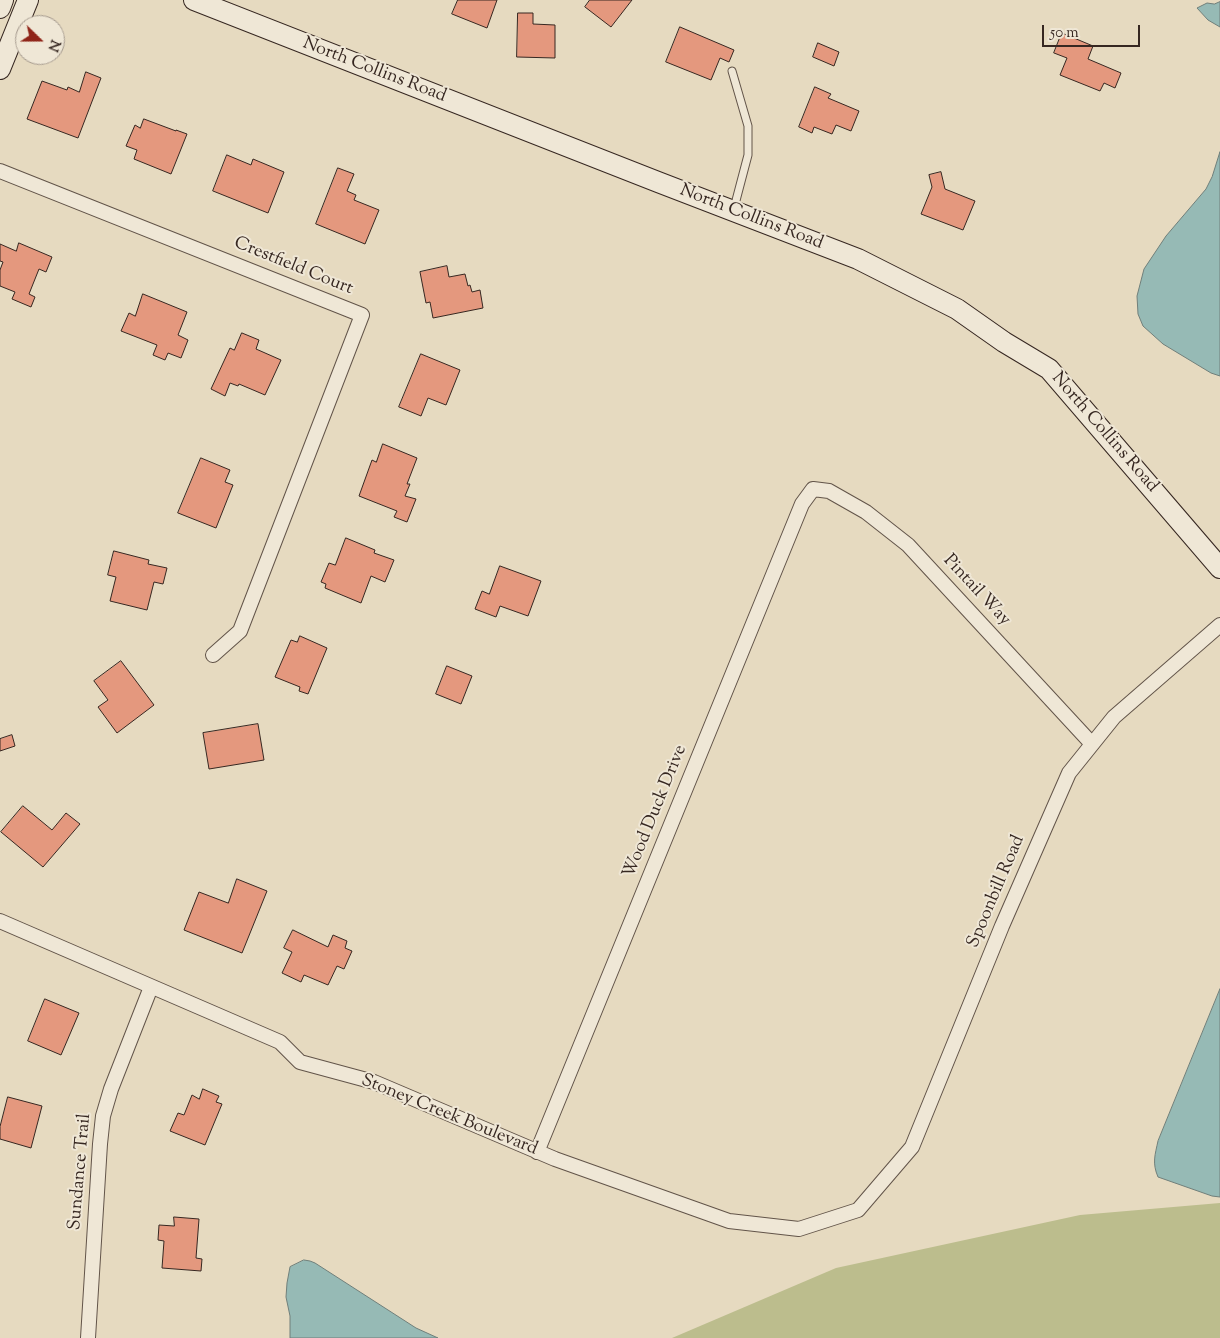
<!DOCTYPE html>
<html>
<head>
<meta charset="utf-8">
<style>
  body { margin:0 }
  #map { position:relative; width:1220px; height:1338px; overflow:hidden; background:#e6dac0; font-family:"Sorts Mill Goudy",serif }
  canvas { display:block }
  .north { position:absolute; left:15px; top:15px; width:50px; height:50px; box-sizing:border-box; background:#efe7d6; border:1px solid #a59a8e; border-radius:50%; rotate:112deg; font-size:14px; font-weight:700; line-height:20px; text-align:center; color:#362721 }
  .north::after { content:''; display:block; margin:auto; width:18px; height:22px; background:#8f2418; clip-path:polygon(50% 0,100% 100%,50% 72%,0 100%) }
  .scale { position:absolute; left:1042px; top:25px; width:98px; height:22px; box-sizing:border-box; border:2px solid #362721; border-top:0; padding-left:6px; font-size:15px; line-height:18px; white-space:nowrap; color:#362721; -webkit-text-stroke:4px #efe7d6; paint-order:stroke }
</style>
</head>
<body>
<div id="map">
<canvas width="1220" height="1338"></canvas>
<div class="north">N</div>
<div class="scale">50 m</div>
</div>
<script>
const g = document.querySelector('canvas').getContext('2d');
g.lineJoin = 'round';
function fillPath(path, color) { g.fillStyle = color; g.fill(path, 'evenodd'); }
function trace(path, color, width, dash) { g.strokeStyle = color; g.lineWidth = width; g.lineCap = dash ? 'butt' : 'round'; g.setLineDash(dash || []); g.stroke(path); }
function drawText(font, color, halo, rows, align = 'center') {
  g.font = font + ' "Sorts Mill Goudy",serif'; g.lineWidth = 4; g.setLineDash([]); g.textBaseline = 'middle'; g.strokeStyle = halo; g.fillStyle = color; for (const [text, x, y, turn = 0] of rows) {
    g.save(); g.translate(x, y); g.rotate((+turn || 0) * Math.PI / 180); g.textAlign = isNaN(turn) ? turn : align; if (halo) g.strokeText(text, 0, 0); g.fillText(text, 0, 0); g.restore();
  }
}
fillPath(new Path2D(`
  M1220,1203V1338H672L836,1268L1080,1215Z`), '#bcbd8d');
const water = new Path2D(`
  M1220,2V27L1208,20L1197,8L1207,3L1214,4Z
  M1220,152V376L1211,373L1163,344L1143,326L1138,314L1137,296L1144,269L1166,236L1206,189L1212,177Z
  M1220,989V1197L1212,1196L1158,1177C1152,1163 1155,1155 1158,1141Z
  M304,1260L310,1261L315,1263L416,1328L438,1338H290V1316L286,1297L287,1283L290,1267Z`);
fillPath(water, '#96bab5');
trace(water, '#707f7a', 1);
const building = new Path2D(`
  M458,0H497L487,28L452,14Z
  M590,0H632L611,27L585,7Z
  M518,13H533V24L555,25V58L517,57Z
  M680,27L734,50L729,62L720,58L711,80L666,62Z
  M1062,33L1093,46L1088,59L1121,73L1115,88L1104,83L1100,91L1060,75L1067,58L1054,53Z
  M818,43L839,52L834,66L813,57Z
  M86,72L101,78L78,138L27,119L42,81L67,90L68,87L79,92Z
  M815,87L831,94L828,98L859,111L851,131L836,125L832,134L814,127L812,133L799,127Z
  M144,119L176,131V130L187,134L171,174L134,159L137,150L126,146L135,125L140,128Z
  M227,155L251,165L253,159L284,172L268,213L213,191Z
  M338,168L354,174L347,191L356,195L354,200L379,210L365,244L316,224Z
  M941,172L945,189L975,201L963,230L921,214L932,187L929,175Z
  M19,243L52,257L46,272L39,269L29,294L35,297L31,307L12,299L15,292L0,286V270L3,262L0,261V244L16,251Z
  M447,266L449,277L465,274L468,286L470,285L472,292L480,290L483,308L433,318L430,302L426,303L420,272Z
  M143,294L187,312L178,335L188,340L181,358L168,353L165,360L153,355L157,345L121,331L129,313L135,316Z
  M242,333L259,340L256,349L281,360L265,395L239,384L238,386L230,383L225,396L211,389L230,348L234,350Z
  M421,354L460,370L446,405L428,398L421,416L399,407Z
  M383,444L417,458L407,484H410L405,496L416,499L407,522L394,517L397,511L359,496L372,460L376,462Z
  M201,458L230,470L225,482L233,485L216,528L178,513Z
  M346,538L375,550L374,553L394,560L385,582L371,576L361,603L325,588L326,584L321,582L329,563L335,565Z
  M114,551L149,560L148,564L167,568L163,584L154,582L147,610L110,601L116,577L108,575Z
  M500,566L541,581L528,616L500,606L496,617L475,609L482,591L489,594Z
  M300,636L327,648L308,694L299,691L300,687L275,677L291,640L297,642Z
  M121,661L154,705L117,733L98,707L108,700L94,681Z
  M447,666L472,676L461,704L436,694Z
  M258,724L264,760L209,769L203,733Z
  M12,735L15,746L0,751V739Z
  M23,806L52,830L66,813L80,824L43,867L1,832Z
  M237,879L267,891L242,953L184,930L199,892L228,903Z
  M293,930L328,947L333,935L347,941L345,948L352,951L344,969L337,966L328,985L304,975L301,982L282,973L292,952L284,948Z
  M45,999L79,1013L61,1055L28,1041Z
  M203,1089L219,1096L216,1102L222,1104L205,1145L170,1131L178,1113L184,1115L192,1095L199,1099Z
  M8,1097L42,1106L31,1148L0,1139V1127Z
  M174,1217L199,1219L196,1258L202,1259L201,1271L162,1268L164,1241L158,1240L159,1225L174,1226Z`);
fillPath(building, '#e4987e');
trace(building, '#362721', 1);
const lane = new Path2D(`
  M732,71L748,126V155L734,208`);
const street = new Path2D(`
  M0,171L362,315L240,631L213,655
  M0,921L280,1042L300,1062L374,1082L555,1159L729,1221L799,1229L858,1210L912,1147L1002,926L1069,773L1114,717L1220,625
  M537,1152L802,504L813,489L829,491L866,512L908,545L1092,744
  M88,1338L100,1144L103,1116L111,1089L151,987`);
const secondary = new Path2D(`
  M194,0L658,182L858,259L957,309L1004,342L1049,369L1220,568
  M0,8L3,0
  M0,69L28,0`);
trace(lane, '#625449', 9);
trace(street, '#625449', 16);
trace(secondary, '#362721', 22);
trace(lane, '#efe7d6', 7);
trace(street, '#efe7d6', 14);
trace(secondary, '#efe7d6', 20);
drawText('18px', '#362721', '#efe7d6', [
  ["North Collins Road",374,71,21],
  ["North Collins Road",751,218,21],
  ["Crestfield Court",293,267,22],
  ["North Collins Road",1104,433,49],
  ["Pintail Way",976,591,47],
  ["Wood Duck Drive",656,812,-68],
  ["Spoonbill Road",997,892,-67],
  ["Stoney Creek Boulevard",449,1116,22],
  ["Sundance Trail",81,1172,-85]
]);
</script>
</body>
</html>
